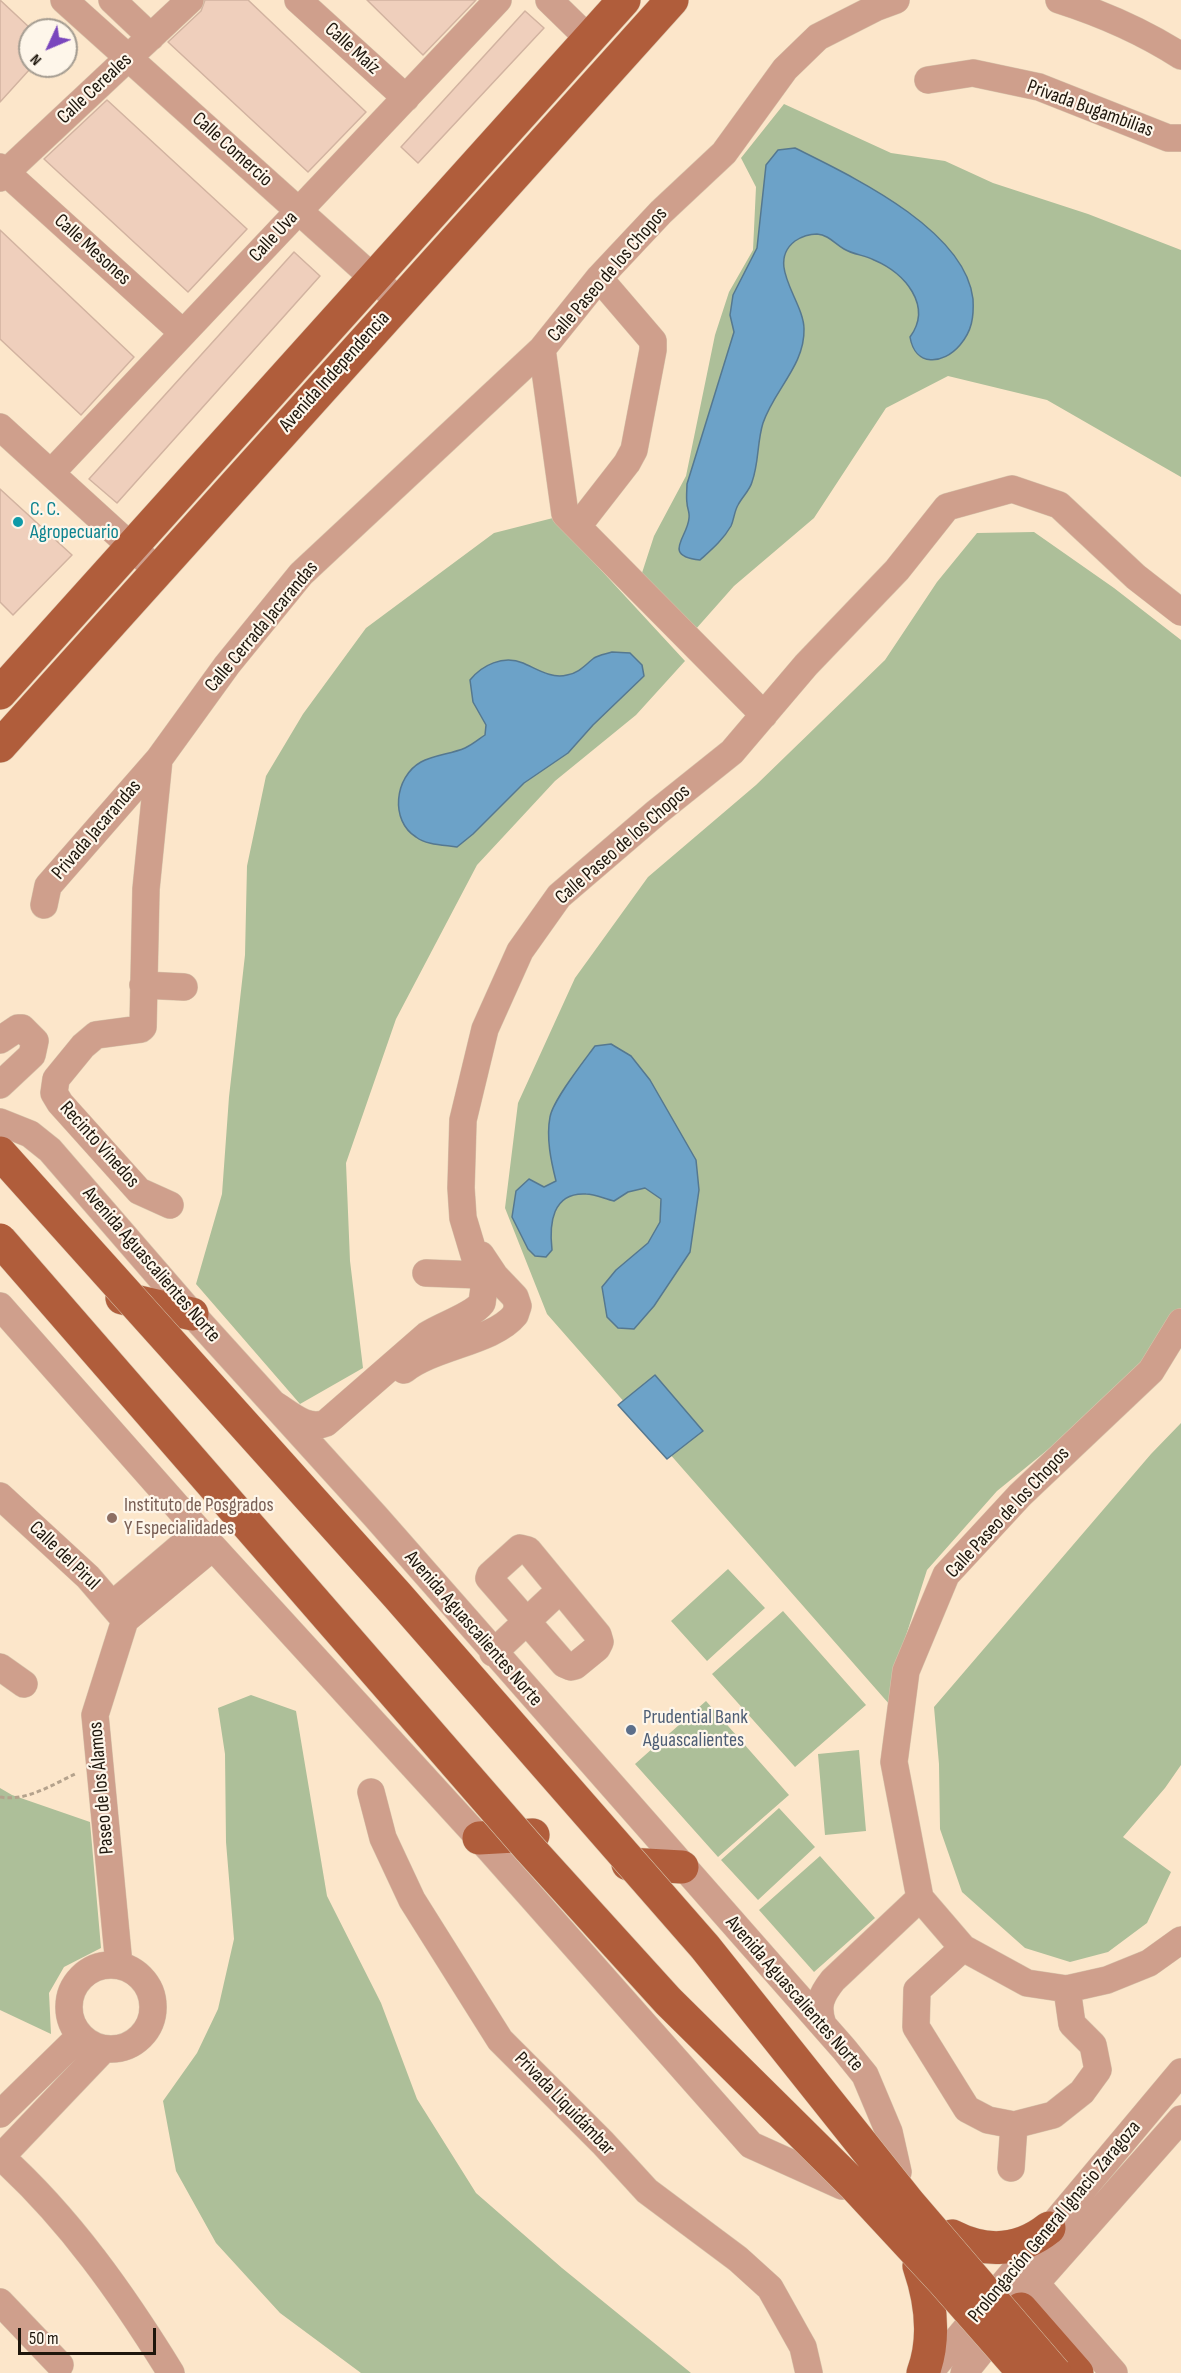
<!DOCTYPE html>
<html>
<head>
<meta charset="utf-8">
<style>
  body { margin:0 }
  #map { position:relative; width:1181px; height:2373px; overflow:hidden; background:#fce6ca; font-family:"Sofia Sans Condensed",sans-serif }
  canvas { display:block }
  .north { position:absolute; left:18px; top:18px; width:60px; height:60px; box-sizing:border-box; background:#fef6ea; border:2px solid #a49c91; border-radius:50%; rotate:226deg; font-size:16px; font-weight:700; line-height:24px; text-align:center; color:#1e160c }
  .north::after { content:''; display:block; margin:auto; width:21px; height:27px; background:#7a46bd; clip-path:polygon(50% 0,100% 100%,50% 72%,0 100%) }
  .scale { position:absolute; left:18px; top:2328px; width:138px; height:27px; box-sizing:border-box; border:3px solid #1e160c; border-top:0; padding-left:8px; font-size:18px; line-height:21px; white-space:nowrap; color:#1e160c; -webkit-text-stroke:4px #fef6ea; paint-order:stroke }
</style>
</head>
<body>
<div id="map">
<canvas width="1181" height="2373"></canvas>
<div class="north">N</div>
<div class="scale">50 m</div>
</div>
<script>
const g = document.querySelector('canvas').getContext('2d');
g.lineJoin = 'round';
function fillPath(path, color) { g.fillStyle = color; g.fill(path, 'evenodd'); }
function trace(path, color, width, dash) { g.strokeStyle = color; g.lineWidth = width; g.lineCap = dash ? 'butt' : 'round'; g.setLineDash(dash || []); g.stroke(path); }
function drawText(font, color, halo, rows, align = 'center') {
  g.font = font + ' "Sofia Sans Condensed",sans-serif'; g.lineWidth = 4.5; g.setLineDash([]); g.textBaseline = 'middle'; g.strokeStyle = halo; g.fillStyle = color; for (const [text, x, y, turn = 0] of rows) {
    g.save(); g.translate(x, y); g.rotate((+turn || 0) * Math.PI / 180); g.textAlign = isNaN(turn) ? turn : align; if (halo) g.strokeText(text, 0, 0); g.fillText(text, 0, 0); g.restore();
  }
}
fillPath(new Path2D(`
  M784,104L891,153L945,161L993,183L1088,214L1181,250V477L1047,400L948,376L886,408L814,518L734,586L695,630L641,576L654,536L686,476L715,335L729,292L753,250L756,187L741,158Z
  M553,518L685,661L636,715L555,781L477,865L396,1019L346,1163L350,1261L363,1368L300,1404L196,1284L222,1194L229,1097L245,955L247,866L266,776L303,714L366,628L494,533Z
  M1034,532L1114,588L1181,640V1308L1148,1368L997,1491L927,1570L903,1645L897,1713L547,1314L505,1208L518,1103L575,978L648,877L756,785L885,660L937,582L977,533Z
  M1181,1423V1765L1165,1788L1123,1837L1171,1872L1147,1923L1108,1952L1070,1962L1025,1948L962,1892L940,1829L939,1764L934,1707L1151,1454Z
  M728,1569L765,1608L707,1661L671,1621Z
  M783,1611L866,1705L795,1767L712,1674Z
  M251,1695L296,1711L327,1896L381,2003L417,2099L476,2193L562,2268L691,2373H361L280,2313L216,2243L176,2171L163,2101L197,2053L218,2009L234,1939L226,1842L225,1754L218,1708Z
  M706,1701L789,1795L718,1857L635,1764Z
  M859,1750L866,1831L825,1835L818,1754Z
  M0,1788L12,1795L90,1822L101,1948L64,1967L49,1993L51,2034L0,2010Z
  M779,1808L815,1847L758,1900L721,1860Z
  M820,1856L875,1918L814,1972L759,1910Z`), '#adbf99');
const water = new Path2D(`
  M795,148C851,176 965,229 973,299C974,317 972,331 960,345C943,365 915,367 910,337C933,306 905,273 874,260C865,255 854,255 844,249C835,244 829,235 817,234C810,234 801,237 795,241C765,264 804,301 804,329C805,365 774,390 763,423C757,442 759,463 752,482C750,490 742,497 738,505C734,512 734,520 731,526C723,540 711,550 700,560C661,556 688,537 689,518C690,513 687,508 687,503C686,497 687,490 687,484L734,332L730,315L733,295L757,248L766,165L778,150Z
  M612,652L630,653L642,665L644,676L593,725L568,753L524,783L473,834L457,847C444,845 426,845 416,837C390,821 394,777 421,762C434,755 451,754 465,748C472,745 479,739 485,735L486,725L473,702L470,680C482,665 503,655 523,663C537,669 551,679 567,675C579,673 585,665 594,658C599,655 606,654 612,652Z
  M611,1044L631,1056L650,1080L696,1160L699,1190L690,1252L654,1306L634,1329L618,1328L607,1317L602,1287L616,1270L648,1243L660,1222L661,1199L645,1188L628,1192L614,1201C605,1199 595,1194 586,1194C552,1192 549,1224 552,1250L546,1257L535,1256L528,1249L512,1217L516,1191L529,1179L544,1187L556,1181C551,1161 546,1138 550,1117C553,1100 584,1061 595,1046Z
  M655,1375L703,1431L667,1459L618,1405Z`);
fillPath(water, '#6ca2c8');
trace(water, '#557890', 1.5);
const building = new Path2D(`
  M0,0L30,28V69L0,102Z
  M205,0H248L366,112L308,172L168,42L201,11Z
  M367,0H476L423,55Z
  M525,11L544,28L418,163L401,147Z
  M107,100L247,229L188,292L44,159Z
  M0,230L134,357L81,415L0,339Z
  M294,252L320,276L117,503L89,479Z
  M0,489L72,555L13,615L0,602Z`);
fillPath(building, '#efcfbc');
trace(building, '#d2b3a0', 1.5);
const minor = new Path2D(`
  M64,0L399,301
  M112,0L151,37
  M298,0L406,98
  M549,0L589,39
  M1059,0C1103,14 1142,31 1181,56
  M928,80L973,73L1039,87L1168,138H1181
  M0,167L183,333
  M0,178L190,0
  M542,349L565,514L764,715
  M0,427L158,571
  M51,473L498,0
  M578,526L627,463L634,450L653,350V341L599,278
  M159,759L146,889L143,1027L141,1029L96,1035L83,1046L56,1079L54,1093L60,1103L139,1191L170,1205
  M44,905L48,886L159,759L227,665L301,574L542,349L599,278L661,212L724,153L785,69L818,37L877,7L896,0
  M143,985L184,987
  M0,1040L18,1028H22L35,1041L32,1055L0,1085
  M0,1122L30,1134L50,1150L192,1314L376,1517L844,2049L865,2075L889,2132L898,2172
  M426,1273L479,1275
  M0,1306L213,1547L491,1851L751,2145L842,2186
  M1181,1322L1151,1371L1020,1495L946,1575L906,1671L894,1762L920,1898L963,1948L1027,1983L1067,1989L1107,1980L1149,1963L1181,1940
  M404,1370C434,1346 493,1342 515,1315L518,1306L515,1297L495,1276L481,1255
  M274,1404C290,1414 307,1431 326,1423L427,1335C442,1325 472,1316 482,1303L484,1288L463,1218L461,1188L463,1120L485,1029L520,951L559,896L657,812L732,752L806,665L897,570L947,507L1012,489L1059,505L1136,577L1181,612
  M0,1496L88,1577L125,1620
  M520,1548L528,1550L598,1635L600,1642L597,1648L575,1666L571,1667L564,1664L489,1578L490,1575Z
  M112,1605L199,1531
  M493,1653L560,1590
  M0,1667L24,1684
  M371,1792L383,1838L412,1900L500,2040L603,2143L647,2191L738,2259L770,2288L803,2347L809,2373
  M963,1948L917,1990L916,2027L967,2109L988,2120L1014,2125L1053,2115L1082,2092L1098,2070L1093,2045L1072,2024L1067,1989
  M69 2007a42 42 0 1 1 84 0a42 42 0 1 1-84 0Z
  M119,1965L95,1715L125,1620L213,1547
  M823,2025C816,2006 821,1995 833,1980L920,1898
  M0,2114L80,2036
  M0,2156C69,2218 123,2295 171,2373
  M0,2158L104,2049
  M1011,2168L1014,2125
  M1024,2270L1114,2373
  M0,2302L60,2365
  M929,2373L1181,2072
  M964,2373L1036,2283L1181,2119`);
const major = new Path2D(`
  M0,693L624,0
  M0,746L672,0
  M122,1298L192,1314
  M479,1838L533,1835
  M628,1864L682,1867
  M952,2236C985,2253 1019,2252 1049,2228
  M919,2266C931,2301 936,2338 923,2373
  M1021,2309L1077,2373`);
trace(minor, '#d8c5ac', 28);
trace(major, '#d8c5ac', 34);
trace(new Path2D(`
  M0,1797C26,1802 54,1784 77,1773`), '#b4a28c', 3, [4.5, 3]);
trace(minor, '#cf9f8c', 27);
trace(major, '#b05d3b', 33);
const majorBridge = new Path2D(`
  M0,1153L397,1595L705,1947L909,2203L1055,2373
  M0,1240L529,1848L668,2001L854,2185L944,2282L1024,2373`);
trace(majorBridge, '#d8c5ac', 34, []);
trace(majorBridge, '#b05d3b', 33);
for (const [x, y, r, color] of [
  [18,522,6,"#0f9aa8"],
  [112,1518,6,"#8d6e63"],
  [631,1730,6,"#5c6f8a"]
]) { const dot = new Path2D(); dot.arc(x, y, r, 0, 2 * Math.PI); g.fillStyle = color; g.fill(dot); trace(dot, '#fef6ea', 2); }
drawText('20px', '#1e160c', '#fef6ea', [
  ["Calle Maíz",352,49,42],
  ["Calle Cereales",95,89,-43],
  ["Privada Bugambilias",1090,109,20],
  ["Calle Comercio",232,150,42],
  ["Calle Uva",274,237,-47],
  ["Calle Mesones",92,250,42],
  ["Calle Paseo de los Chopos",608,275,-49],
  ["Avenida Independencia",335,372,-48],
  ["Calle Cerrada Jacarandas",262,627,-50],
  ["Privada Jacarandas",97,830,-49],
  ["Calle Paseo de los Chopos",623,845,-41],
  ["Recinto Vinedos",99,1145,48],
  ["Avenida Aguascalientes Norte",151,1265,49],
  ["Calle Paseo de los Chopos",1008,1513,-47],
  ["Calle del Pirul",64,1556,44],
  ["Avenida Aguascalientes Norte",473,1629,49],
  ["Paseo de los Álamos",102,1788,-95],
  ["Avenida Aguascalientes Norte",794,1994,49],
  ["Privada Liquidámbar",564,2104,46],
  ["Prolongación General Ignacio Zaragoza",1055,2222,-50]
]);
drawText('20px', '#0d838f', '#fef6ea', [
  ["C. C.",30,510],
  ["Agropecuario",30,533]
], 'left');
drawText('20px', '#785e54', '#fef6ea', [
  ["Instituto de Posgrados",124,1506],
  ["Y Especialidades",124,1529]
], 'left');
drawText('20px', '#4e5e75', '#fef6ea', [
  ["Prudential Bank",643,1718],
  ["Aguascalientes",643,1741]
], 'left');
</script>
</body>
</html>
